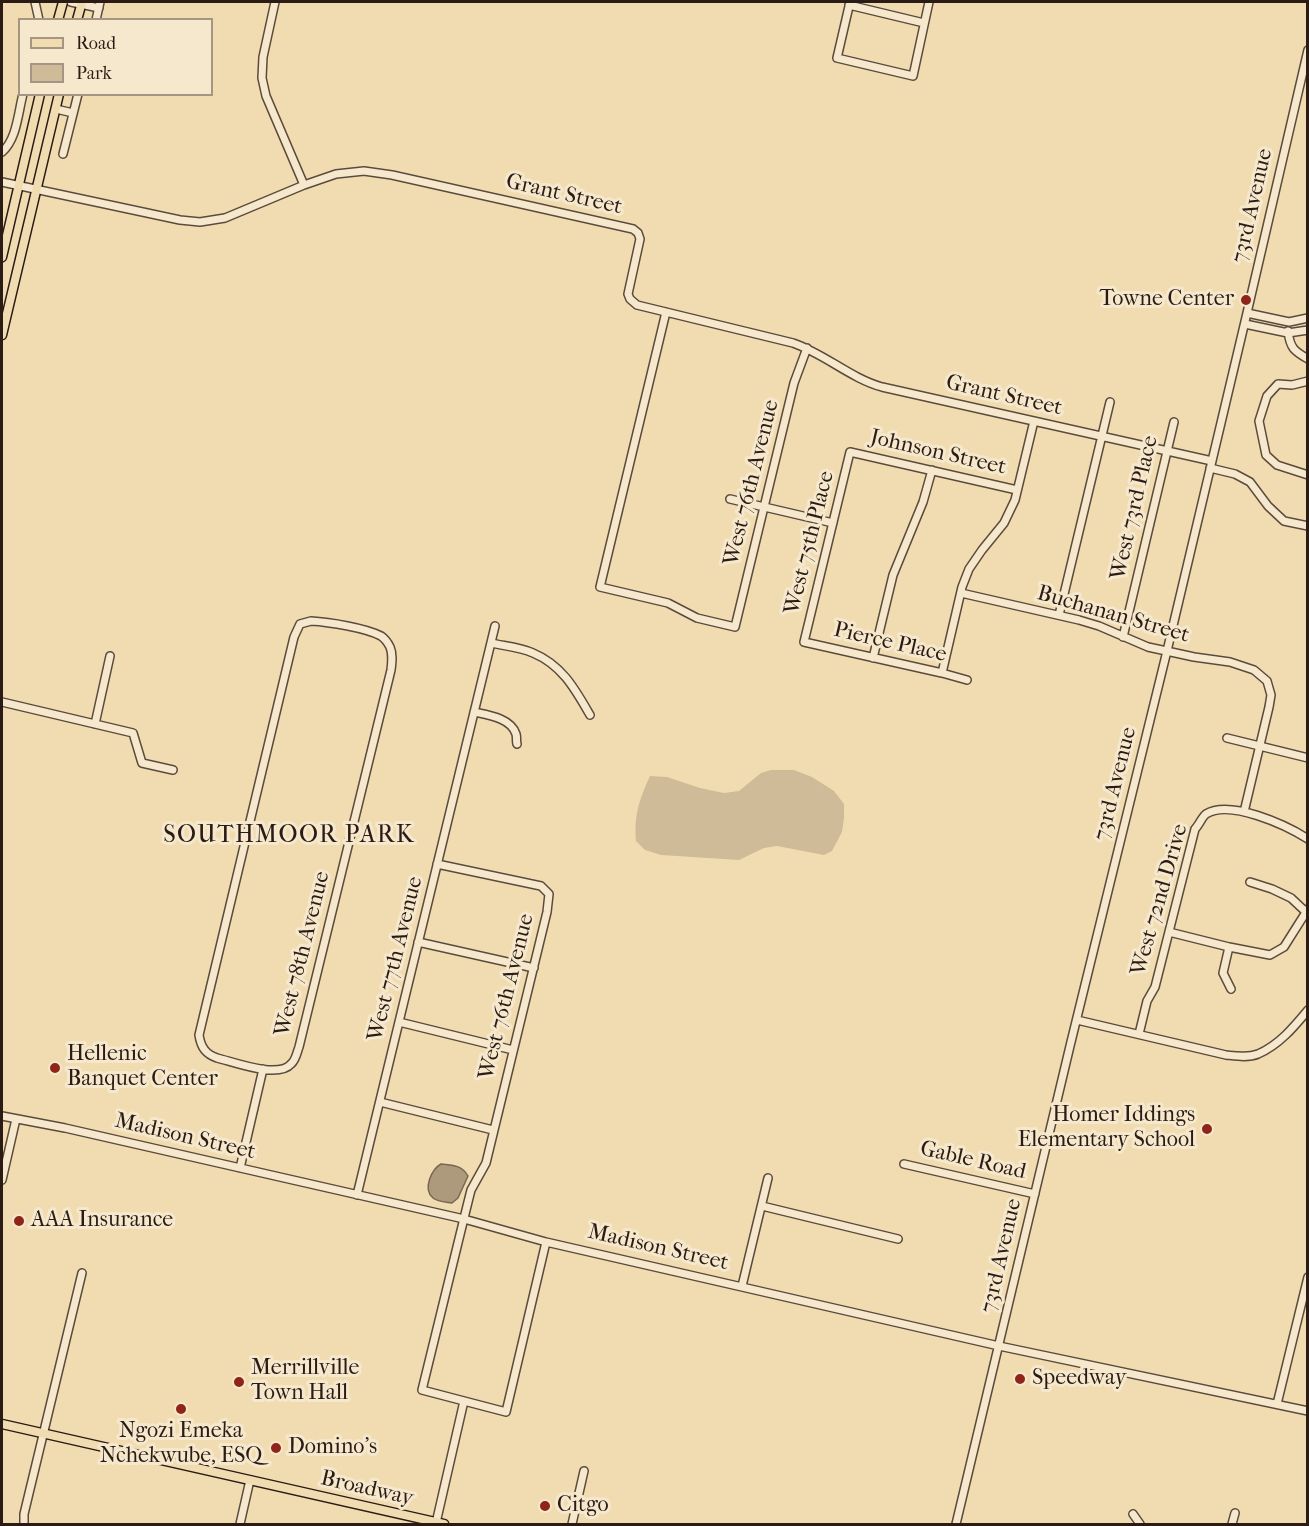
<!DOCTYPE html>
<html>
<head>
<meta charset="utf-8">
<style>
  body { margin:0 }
  #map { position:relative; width:1309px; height:1526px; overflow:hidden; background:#f1dcb2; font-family:"IM FELL French Canon",serif }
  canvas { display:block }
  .frame { position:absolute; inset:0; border:3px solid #2a1b14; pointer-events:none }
  .legend { position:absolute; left:18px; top:18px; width:195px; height:78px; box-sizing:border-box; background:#f6e8cd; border:2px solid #a49683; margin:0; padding:8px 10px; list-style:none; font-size:18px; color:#2a1b14 }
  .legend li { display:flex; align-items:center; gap:12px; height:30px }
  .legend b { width:30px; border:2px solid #a49683 }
</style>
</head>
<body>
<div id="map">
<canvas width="1309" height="1526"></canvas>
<div class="frame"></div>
<ul class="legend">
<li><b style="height:8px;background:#f1dcb2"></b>Road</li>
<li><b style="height:16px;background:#cfbb97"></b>Park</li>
</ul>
</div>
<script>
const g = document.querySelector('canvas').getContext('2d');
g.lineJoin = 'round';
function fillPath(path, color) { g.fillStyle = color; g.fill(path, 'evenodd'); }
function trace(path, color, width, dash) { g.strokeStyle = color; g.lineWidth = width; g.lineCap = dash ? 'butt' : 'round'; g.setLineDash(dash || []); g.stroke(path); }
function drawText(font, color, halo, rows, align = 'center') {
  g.font = font + ' "IM FELL French Canon",serif'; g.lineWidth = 6; g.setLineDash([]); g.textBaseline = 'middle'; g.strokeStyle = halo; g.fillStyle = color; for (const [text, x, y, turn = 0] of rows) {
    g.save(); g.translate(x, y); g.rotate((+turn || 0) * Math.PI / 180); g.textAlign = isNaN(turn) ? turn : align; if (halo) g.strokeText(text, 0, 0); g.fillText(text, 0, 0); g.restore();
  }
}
fillPath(new Path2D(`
  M771,770H794L812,777L834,791L844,804V818L842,832L832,851L824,855L777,846L764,848L739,860L661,855L645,850L636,841C634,815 639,800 650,776L667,777L700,788L724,793L739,791L761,773Z`), '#cfbb97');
const water = new Path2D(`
  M441,1164C452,1165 462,1165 468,1176L458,1198L452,1203C446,1202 438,1202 433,1198C422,1189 432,1169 441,1164Z`);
fillPath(water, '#ad9a7c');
trace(water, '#796752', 1.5);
const minor = new Path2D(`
  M35,2L39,20
  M71,2L99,8
  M275,2L263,57L262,78L266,96L304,185
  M850,2L837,58L913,76L929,2
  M849,5L924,23
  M96,20L100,2
  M56,109L73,113
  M2,152C17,139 18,113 23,94
  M63,154L78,94
  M2,182L180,220L200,222L225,218L304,185L336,174L364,171L392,175L633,229L638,233L640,239L628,294L630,299L637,305L793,343C825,354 850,378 882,387L1212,461
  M666,312L600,587L668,603L697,618L735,627L794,383L807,348
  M1247,313L1289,322L1308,318
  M1245,324L1288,333L1308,330
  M1288,331C1290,348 1294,351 1308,359
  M1308,381L1292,385L1278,384L1267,396L1259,421L1266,455L1277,465L1308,475
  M1210,468L1235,474L1250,482L1268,506L1284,521L1308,526
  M730,499L833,523
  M961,593L1079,620L1099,626L1148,647L1194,657L1230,662L1254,670L1267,681L1271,695L1269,707L1244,812
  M1059,615L1110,402
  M311,621C329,622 366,628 381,636C384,638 388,643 390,647C393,654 392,662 391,670L299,1047C297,1052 296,1060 291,1064C278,1079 234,1062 217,1058C206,1054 201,1048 199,1035L294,637L300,624Z
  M1123,637L1174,422
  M491,643C504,646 520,647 533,653C562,665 575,689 590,715
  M873,658L893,575L923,502L932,470
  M942,673L962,587L969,569L982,550L1004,523L1015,500L1034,421
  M967,680L942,673L804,642L850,452L1017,490
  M2,702L133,733L142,763L173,770
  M474,712C488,715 511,718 516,734C517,737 516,741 517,744
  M95,724L110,656
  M1227,738L1308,758
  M437,864L541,886L549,894L547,912L486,1163L471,1190L467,1206L422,1390L506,1412L546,1242
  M1250,882L1272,889L1291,898L1306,912
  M1169,932L1229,947L1270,955L1284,947L1308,909
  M418,942L534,968
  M1229,947L1223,973L1231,989
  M1077,1020L1226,1055C1236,1056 1248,1058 1258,1054C1279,1045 1294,1027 1308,1010
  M399,1022L513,1050
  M1139,1034L1147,1001L1155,987L1195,829C1199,825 1202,817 1206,814C1230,799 1286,825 1308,839
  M380,1102L493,1130
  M2,1116L65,1128L464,1219L546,1242L999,1346L1308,1411
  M904,1164L1035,1194
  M240,1168L263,1069
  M2,1180L16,1119
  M357,1195L495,626
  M762,1206L898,1239
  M742,1286L768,1178
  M1277,1404L1308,1277
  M1133,1514L1140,1524
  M436,1523L464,1401
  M24,1524V1514L82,1273
  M240,1524L250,1480
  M572,1524L584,1471
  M956,1524L1070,1046L1167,651L1247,313L1308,50
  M1232,1524L1235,1513`);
const major = new Path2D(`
  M58,20L63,2
  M77,20L82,2
  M2,257L40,94
  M2,335L59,94
  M2,1424L444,1524`);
trace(minor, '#5c4b3c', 10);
trace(major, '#2a1b14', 11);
trace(minor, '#f6e8cd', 7);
trace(major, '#f1dcb2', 8);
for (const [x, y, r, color] of [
  [1246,300,6,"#8f2418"],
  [55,1068,6,"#8f2418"],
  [1207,1129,6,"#8f2418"],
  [19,1221,6,"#8f2418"],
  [1020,1379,6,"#8f2418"],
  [239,1382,6,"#8f2418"],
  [181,1409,6,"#8f2418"],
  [276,1448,6,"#8f2418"],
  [545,1506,6,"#8f2418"]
]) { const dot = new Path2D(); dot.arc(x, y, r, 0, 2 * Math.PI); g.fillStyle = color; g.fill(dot); trace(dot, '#f6e8cd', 2); }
drawText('22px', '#2a1b14', '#f6e8cd', [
  ["Grant Street",564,195,13],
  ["73rd Avenue",1253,206,-77],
  ["Grant Street",1004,396,13],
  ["Johnson Street",938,453,13],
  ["West 76th Avenue",752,483,-76],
  ["West 73rd Place",1135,508,-77],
  ["West 75th Place",810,543,-76],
  ["Buchanan Street",1113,615,16],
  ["Pierce Place",890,643,13],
  ["73rd Avenue",1116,784,-76],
  ["West 72nd Drive",1160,900,-74],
  ["West 78th Avenue",303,954,-76],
  ["West 77th Avenue",396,959,-76],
  ["West 76th Avenue",507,997,-76],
  ["Madison Street",185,1137,13],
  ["Gable Road",973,1161,13],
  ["Madison Street",658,1248,13],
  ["73rd Avenue",1002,1256,-77],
  ["Broadway",367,1489,13]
]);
drawText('22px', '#2a1b14', '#f6e8cd', [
  ["Towne Center",1234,300,"right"],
  ["Hellenic",67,1055],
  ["Banquet Center",67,1080],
  ["Homer Iddings",1195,1116,"right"],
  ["Elementary School",1195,1141,"right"],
  ["AAA Insurance",31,1221],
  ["Merrillville",251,1369],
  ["Town Hall",251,1394],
  ["Speedway",1032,1379],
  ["Ngozi Emeka",181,1432,"center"],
  ["Nchekwube, ESQ",181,1457,"center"],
  ["Domino's",288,1448],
  ["Citgo",557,1506]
], 'left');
g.letterSpacing = '1.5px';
drawText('24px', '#2a1b14', '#f6e8cd', [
  ["SOUTHMOOR PARK",289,836]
]);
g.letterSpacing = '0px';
</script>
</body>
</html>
